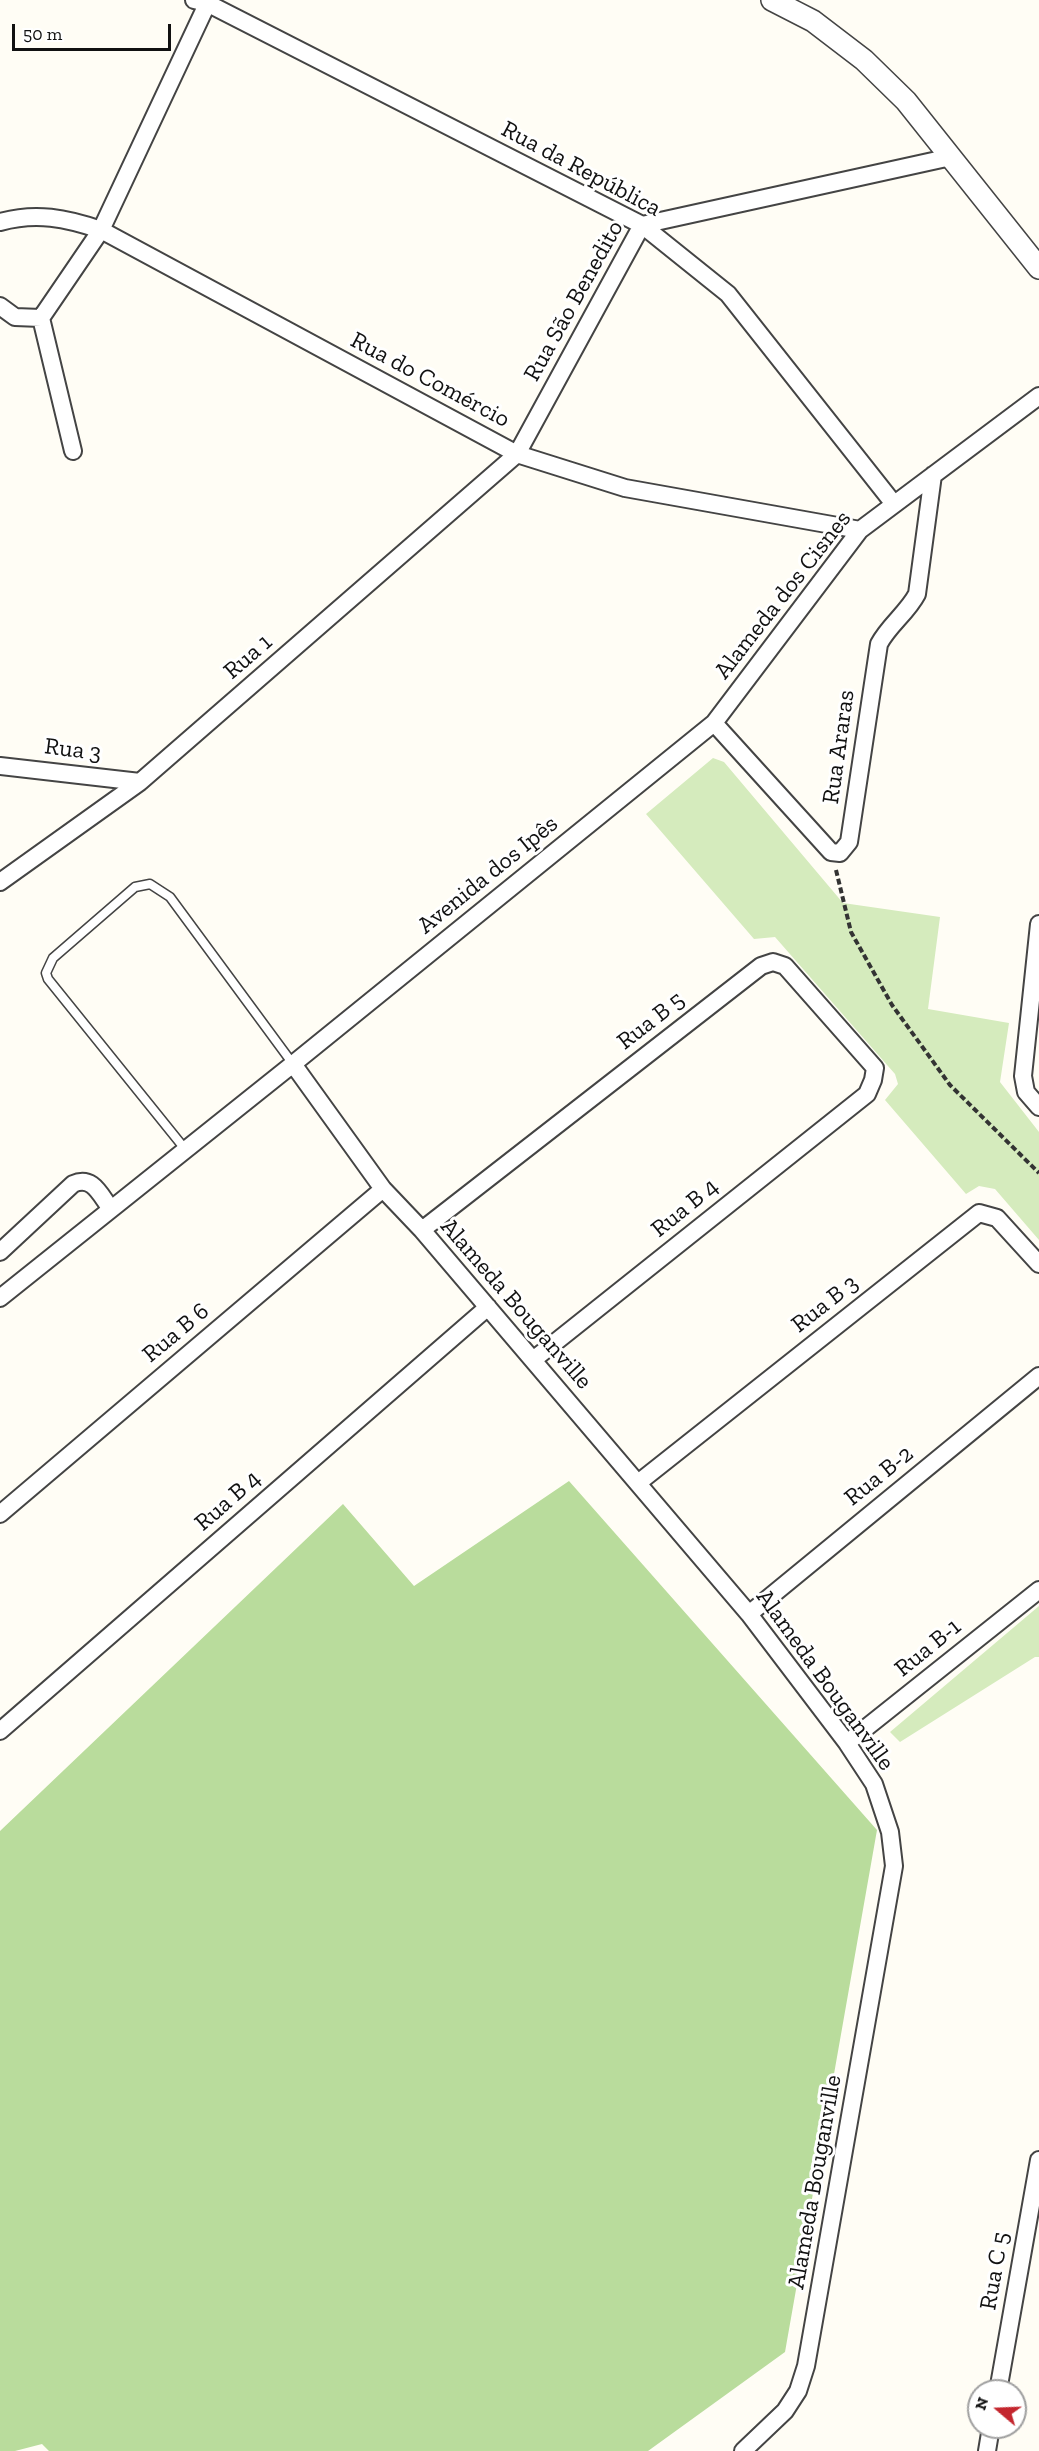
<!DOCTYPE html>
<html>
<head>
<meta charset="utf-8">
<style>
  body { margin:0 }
  #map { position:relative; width:1039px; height:2451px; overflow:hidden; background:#fffdf5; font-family:"Zilla Slab",serif }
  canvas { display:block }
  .north { position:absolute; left:967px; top:2379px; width:60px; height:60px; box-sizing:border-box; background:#fff; border:2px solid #a0a0a0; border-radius:50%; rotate:289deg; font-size:16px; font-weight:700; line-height:24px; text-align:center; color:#111 }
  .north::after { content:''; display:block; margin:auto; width:21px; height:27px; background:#c4262e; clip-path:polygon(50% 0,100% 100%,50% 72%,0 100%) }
  .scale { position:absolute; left:12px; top:24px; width:159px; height:27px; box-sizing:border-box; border:3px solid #111; border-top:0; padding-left:8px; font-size:18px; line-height:21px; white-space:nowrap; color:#111; -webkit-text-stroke:4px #fff; paint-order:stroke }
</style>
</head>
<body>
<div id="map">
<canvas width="1039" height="2451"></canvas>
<div class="north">N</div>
<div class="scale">50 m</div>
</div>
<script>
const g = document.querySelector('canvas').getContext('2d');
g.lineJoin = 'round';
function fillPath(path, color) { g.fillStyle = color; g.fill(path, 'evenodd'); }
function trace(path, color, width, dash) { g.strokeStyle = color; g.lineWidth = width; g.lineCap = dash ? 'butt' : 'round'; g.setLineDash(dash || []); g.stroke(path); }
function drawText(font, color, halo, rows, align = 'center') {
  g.font = font + ' "Zilla Slab",serif'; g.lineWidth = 6; g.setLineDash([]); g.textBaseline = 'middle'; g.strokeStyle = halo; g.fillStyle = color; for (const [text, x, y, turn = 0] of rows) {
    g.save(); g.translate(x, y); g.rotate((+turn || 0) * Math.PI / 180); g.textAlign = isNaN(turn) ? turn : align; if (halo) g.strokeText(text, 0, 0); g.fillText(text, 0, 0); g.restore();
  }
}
fillPath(new Path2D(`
  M713,758L724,762L843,903L940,917L928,1009L1009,1023L1000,1082L1039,1132V1240L995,1189L979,1186L966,1194L885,1100L898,1084L895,1074L775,937L754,939L646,814Z
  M1039,1606V1657H1035L900,1742L890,1732Z`), '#d5ebbd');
fillPath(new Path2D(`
  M569,1481L877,1830L785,2352L648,2451H49L42,2444L15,2451H0V1831L343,1504L414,1586Z`), '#b9dc9c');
const service = new Path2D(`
  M185,1149L48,979L46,973L53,958L135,887L150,884L170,897L293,1064`);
const minor = new Path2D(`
  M194,0L207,3L642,225L728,294L894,504
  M0,222C36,212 66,218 101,230L517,454L625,488L860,530
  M0,306L15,317L41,318L101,230L209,0
  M41,318L73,451
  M714,723L831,852L840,853L849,842L879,644C889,625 907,613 917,594L933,475
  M0,766L140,782
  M0,882L140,782L517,454L642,225L951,157
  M1039,924L1023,1076L1026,1092L1039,1107
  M293,1064L383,1189L422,1230L749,1614L847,1743L874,1784L890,1832L894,1866L806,2366L798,2391L785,2411L743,2451
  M422,1230L761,966L773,962L785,966L875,1068L873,1080L867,1094L533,1360
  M0,1252L73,1184C93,1175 100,1195 111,1209
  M0,1298L293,1064L714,723L860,530L1039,396
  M638,1483L979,1213L997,1218L1039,1264
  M0,1514L383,1189
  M749,1614L1039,1376
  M0,1731L488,1307
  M847,1743L1039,1590
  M998,2391L1039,2160
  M987,2451L991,2427`);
const tertiary = new Path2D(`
  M772,0L813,21L864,60L906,101L1039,268`);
trace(service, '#444', 11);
trace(minor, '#444', 20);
trace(tertiary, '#444', 24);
trace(new Path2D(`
  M836,870L851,932L892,1005L950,1085L1039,1173`), '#333', 4, [6, 3]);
trace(service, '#fff', 8);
trace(minor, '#fff', 16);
trace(tertiary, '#fff', 21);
drawText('24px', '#111', '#fff', [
  ["Rua da República",581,169,28],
  ["Rua São Benedito",574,301,-61],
  ["Rua do Comércio",430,380,28],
  ["Alameda dos Cisnes",783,595,-52],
  ["Rua 1",248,657,-41],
  ["Rua Araras",839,747,-82],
  ["Rua 3",73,750,7],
  ["Avenida dos Ipês",488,875,-39],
  ["Rua B 5",651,1021,-38],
  ["Rua B 4",685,1208,-39],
  ["Alameda Bouganville",516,1304,49],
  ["Rua B 3",825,1304,-38],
  ["Rua B 6",176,1333,-40],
  ["Rua B-2",879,1476,-39],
  ["Rua B 4",228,1501,-41],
  ["Rua B-1",928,1648,-39],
  ["Alameda Bouganville",825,1680,54],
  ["Alameda Bouganville",815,2182,-80],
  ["Rua C 5",995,2271,-80]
]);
</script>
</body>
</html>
